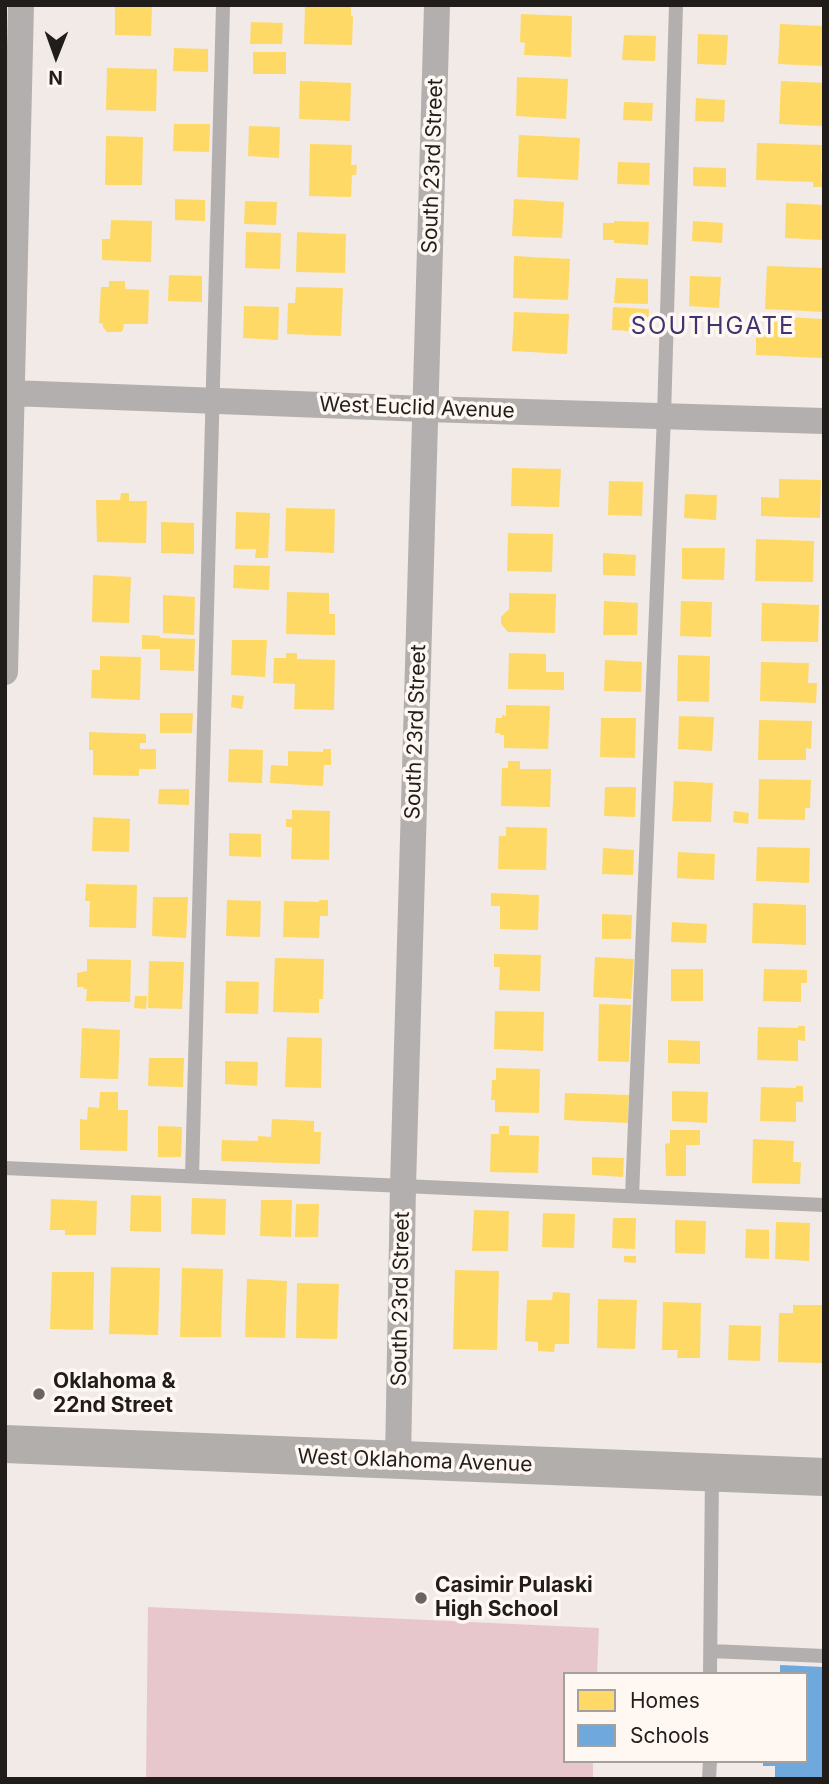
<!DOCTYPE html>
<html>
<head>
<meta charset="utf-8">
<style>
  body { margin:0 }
  #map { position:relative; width:829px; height:1784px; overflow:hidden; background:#f1eae6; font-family:Inter,sans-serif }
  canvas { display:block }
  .frame { position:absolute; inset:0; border:7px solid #211d1a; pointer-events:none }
  .legend { position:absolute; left:563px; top:1672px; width:245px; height:91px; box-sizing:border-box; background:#fff7f2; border:2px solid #a6a09c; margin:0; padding:9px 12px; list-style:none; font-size:21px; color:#211d1a }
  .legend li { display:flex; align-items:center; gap:14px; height:35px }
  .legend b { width:35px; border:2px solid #a6a09c }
  .north { position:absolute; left:21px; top:21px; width:70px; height:70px; -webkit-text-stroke:5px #fff7f2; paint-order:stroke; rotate:181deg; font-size:19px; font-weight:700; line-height:28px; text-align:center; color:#211d1a }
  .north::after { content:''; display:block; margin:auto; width:24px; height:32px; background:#211d1a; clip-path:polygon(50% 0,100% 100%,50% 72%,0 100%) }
</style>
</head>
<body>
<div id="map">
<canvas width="829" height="1784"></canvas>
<div class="frame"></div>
<ul class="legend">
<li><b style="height:19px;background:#ffd966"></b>Homes</li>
<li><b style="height:19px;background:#6fa8dc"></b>Schools</li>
</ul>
<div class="north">N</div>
</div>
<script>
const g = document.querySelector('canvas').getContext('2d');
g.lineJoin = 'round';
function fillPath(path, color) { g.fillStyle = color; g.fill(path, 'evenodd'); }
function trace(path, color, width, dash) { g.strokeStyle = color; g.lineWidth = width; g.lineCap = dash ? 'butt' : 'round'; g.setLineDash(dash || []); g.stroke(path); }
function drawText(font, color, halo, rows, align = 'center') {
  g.font = font + ' Inter,sans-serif'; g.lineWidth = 7; g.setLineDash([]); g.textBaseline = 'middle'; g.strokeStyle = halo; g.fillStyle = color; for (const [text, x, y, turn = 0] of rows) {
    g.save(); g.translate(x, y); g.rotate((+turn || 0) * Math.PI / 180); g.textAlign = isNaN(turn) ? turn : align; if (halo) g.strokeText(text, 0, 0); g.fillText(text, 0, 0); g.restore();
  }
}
fillPath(new Path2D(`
  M148,1607L599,1628L597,1674H565V1761H593V1779H146Z`), '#e8c7cc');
fillPath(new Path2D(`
  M115,5H152L151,36L115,35Z
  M305,5H351V16H353L352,45L304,44Z
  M521,14L572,16L571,57L524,55L525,43L520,42Z
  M251,22L283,23L282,44H250Z
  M780,24L824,26V66L778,64Z
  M698,34L728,35L726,65L697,64Z
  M624,35L656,36L655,61L622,60Z
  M174,48L208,49V72L173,71Z
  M253,52H286V74H253Z
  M107,68L157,69L156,111L106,110Z
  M517,77L568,79L566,119L516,116Z
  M300,81L351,83L350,121L299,119Z
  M781,81L824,83V126L779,124Z
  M696,98L725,100L724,122L695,121Z
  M624,102L653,103L652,121L623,120Z
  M174,124H210L209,152L173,151Z
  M249,126L280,127L279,158L248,156Z
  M519,135L580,138L578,180L517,177Z
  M106,136L143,137L142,185H105Z
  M757,143L822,145L821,172L824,173V187H813V182L756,180Z
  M310,144L352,145L351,165H357L356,175H352L351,197L309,196Z
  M618,162L650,163L649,185L617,184Z
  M693,167L726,168V187L693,186Z
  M175,199L205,200V221L175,220Z
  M514,199L564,202L562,238L512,236Z
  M245,201L277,202L276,225L244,224Z
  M786,203L824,205V240L785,238Z
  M111,220L152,221L151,262L102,260V239H110Z
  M614,221L649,222L648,245L614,243V240H603V223H614Z
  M693,221L723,223L722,243L692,241Z
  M246,232L281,233L280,269L245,268Z
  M297,232L346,234L345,273L296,272Z
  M514,256L570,259L568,300L513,298Z
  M767,266L824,268V312L765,309Z
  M169,275L202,276V302L168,301Z
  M690,276L721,277L719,308L689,306Z
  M616,278L648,279V304L614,303Z
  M109,281H125V289L149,290L148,324H124L123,330L121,332H107L103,327V324L99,323L101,287H109Z
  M296,287L343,288L341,336L287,334L288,303H295Z
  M244,306L279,307L278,340L243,338Z
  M613,307L649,309L648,332L612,330Z
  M514,312L569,314L567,354L512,351Z
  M767,316L823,319L822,358L756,355V334L766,335Z
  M512,468L561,469L559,507L511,506Z
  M779,479L821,480L820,518L761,516V497L779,498Z
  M609,481L643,482L642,516L608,515Z
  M121,493H129V501H147L146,543L97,542L96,500H120Z
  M685,494L717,495L716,520L684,518Z
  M286,508L335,509L334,553L285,551Z
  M236,512L270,513L268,558H255L256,549H235Z
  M161,522L194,523V554L161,553Z
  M508,533L553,534L552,572L507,571Z
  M756,539L814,541L813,582L755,581Z
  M682,548H725L724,580L682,579Z
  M603,553L636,555L635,576L603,575Z
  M234,565L270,566L269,590L233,588Z
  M93,575L131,577L129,623L92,622Z
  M287,592L329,593V614H335V635L286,634Z
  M509,593L556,594L555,633L508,632L501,624V617L509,609Z
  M163,595L195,597L194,635L163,633Z
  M604,601L638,603L637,635H603Z
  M681,601L712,602L711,637L680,636Z
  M762,603L819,605L818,642L761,641Z
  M142,635L160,636V638L195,639L194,671L160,670V649H142Z
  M232,640H267L265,677L231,675Z
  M286,653H297V659L335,660L334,710L294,709L295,684L273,683L274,658H286Z
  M509,653L546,654V672H564V690L508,689Z
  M678,655L710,656L709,702L677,701Z
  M100,656L141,657L140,700L91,698L92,670H100Z
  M605,660L642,662L641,692L604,691Z
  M761,662L809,663L808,683H817L816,703L760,701Z
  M232,695L244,696L242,709L231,707Z
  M506,705L550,706L548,749L504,748V735H500V733H495L496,718H502V715L506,716Z
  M160,713H193L192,733H160Z
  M679,716L714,717L712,751L678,749Z
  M601,718H636L635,758L600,757Z
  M759,720L812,721L811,749L806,748V760H758Z
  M89,732L146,734V743H140V749H156V769H139V776L93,775V750H89Z
  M229,749L263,750L262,783L228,782Z
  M323,749H331V765H324L323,786L270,783L271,765L288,766V751L323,752Z
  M508,761H520V769H551L550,807L501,806L502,768H508Z
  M759,779L811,780L810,808H805V820L758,819Z
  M674,781L713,783L711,822L672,821Z
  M605,787H636L635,817L604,816Z
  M159,789H189V805L158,804Z
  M292,810L330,811L329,860L291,859L292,827H286V819H292Z
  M734,811L749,813L748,824L733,822Z
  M93,817L130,819L129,852L92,851Z
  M506,827L547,828L546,870L498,869L499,836H506Z
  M229,833L261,834V857L229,856Z
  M757,847L810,848L809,883L756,881Z
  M603,848L634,850L633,875L602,874Z
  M678,852L715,854L714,880L677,878Z
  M86,884L137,885L136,928L89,927L90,901H85Z
  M491,893L539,895L538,930L500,929V906H491Z
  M153,897H188L186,938L152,936Z
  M227,900L261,901L260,937L226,936Z
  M319,900H328V916H320L319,938L283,937L284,901L319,902Z
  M753,903L806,905V945L752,943Z
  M602,914L632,915L631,939H602Z
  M672,922L707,924L706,943L671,942Z
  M494,954L541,955L540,991L499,990L500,967H494Z
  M595,957L634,959L631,999L593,997Z
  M275,958L324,959L323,999H319V1013L273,1012Z
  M87,959L131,960L130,1002L86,1001L87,989H84V987H77V973L87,971Z
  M149,961L184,962L182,1009L148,1008Z
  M671,969H703V1001H671Z
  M764,969L807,970V983H801V1002L763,1001Z
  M226,981L259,982L258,1014L225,1013Z
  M135,996H147L146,1009L134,1008Z
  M599,1004L631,1005L629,1062L598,1061Z
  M495,1011L544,1012L543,1051L494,1049Z
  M798,1026H805V1041L798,1040V1061L757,1060L758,1027L798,1028Z
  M82,1028L120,1030L118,1079L80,1078Z
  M287,1037L322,1038L321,1088L285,1087Z
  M668,1040L700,1041V1064L668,1063Z
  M149,1058H184L183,1087L148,1086Z
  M225,1061L258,1062L257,1086L225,1084Z
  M496,1068L540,1069L539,1113L495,1112V1100H491L492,1080H496Z
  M796,1086H803V1102H796V1122L760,1121L761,1087L796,1088Z
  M672,1091L708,1092L707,1123L672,1121Z
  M100,1092H118V1110H128L127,1151L80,1150V1119L87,1120L88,1107L99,1108Z
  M565,1093L629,1095L628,1123L564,1120Z
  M272,1119L314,1121V1132H321L320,1164L221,1161L222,1140L258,1141V1136L271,1137Z
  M158,1126L182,1127L181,1157H158Z
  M499,1126H509V1135L539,1136L538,1173L490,1172L491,1134H499Z
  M670,1130H700V1145H686V1176H666L665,1144L670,1143Z
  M753,1139L794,1141L793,1162H801L800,1184L752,1183Z
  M592,1157L624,1158L623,1177L592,1175Z
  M131,1195L161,1196V1232L130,1231Z
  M192,1198L226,1199L225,1235L191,1234Z
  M51,1199L97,1201L96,1235H65V1230H50Z
  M261,1200H292L291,1237L260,1236Z
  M296,1204H319L318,1237H295Z
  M474,1210L509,1211L508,1251H472Z
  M543,1213L575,1214L574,1248L542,1247Z
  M613,1218H636L635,1249L612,1248Z
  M675,1220L706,1221L705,1254L675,1253Z
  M776,1222L810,1223L809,1261L775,1259Z
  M746,1229L769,1230V1259L745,1258Z
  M624,1256H636V1263L624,1262Z
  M111,1267L160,1268L158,1335L109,1334Z
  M182,1268L223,1269L221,1337H180Z
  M455,1270L499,1271L497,1350L453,1349Z
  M52,1272H94L93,1330L50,1329Z
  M247,1279L287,1281L285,1338L245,1337Z
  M297,1283L339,1284L337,1339L296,1338Z
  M553,1292L570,1293L569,1344H555L554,1352L538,1351V1342L525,1341L527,1300H552Z
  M598,1299L637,1300L635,1349L597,1348Z
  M663,1302L701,1303L700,1358H677L678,1350H662Z
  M793,1305H823L824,1363L778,1362L779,1313H793Z
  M729,1325L761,1326L760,1361L728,1360Z`), '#ffd966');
fillPath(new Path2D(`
  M780,1665L824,1667V1779H775V1766H763V1761H806V1674H780Z`), '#6fa8dc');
trace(new Path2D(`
  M5,1168L824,1205
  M192,1176L223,5
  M632,1196L664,416L676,5
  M711,1651L824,1656
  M710,1674L712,1474
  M709,1779L710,1761`), '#b2afae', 14);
trace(new Path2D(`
  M11,393L426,409L824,421
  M5,672L21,5
  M398,1460L403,1186L437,5`), '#b2afae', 26);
trace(new Path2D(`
  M5,1444L824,1477`), '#b2aeac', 38);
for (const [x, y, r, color] of [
  [39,1394,7,"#6a6561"],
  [421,1598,7,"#6a6561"]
]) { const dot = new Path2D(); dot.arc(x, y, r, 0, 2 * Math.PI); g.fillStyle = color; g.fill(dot); trace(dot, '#fff7f2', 2.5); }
drawText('21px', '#211d1a', '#fff7f2', [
  ["South 23rd Street",433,166,-88],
  ["West Euclid Avenue",417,408,2],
  ["South 23rd Street",416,732,-88],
  ["South 23rd Street",401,1299,-89],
  ["West Oklahoma Avenue",415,1461,2]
]);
drawText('bold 21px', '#211d1a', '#fff7f2', [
  ["Oklahoma &",53,1382],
  ["22nd Street",53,1406],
  ["Casimir Pulaski",435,1586],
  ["High School",435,1610]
], 'left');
g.letterSpacing = '2px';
drawText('24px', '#3d3470', '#fff7f2', [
  ["SOUTHGATE",713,327]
]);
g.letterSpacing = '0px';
</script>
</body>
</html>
